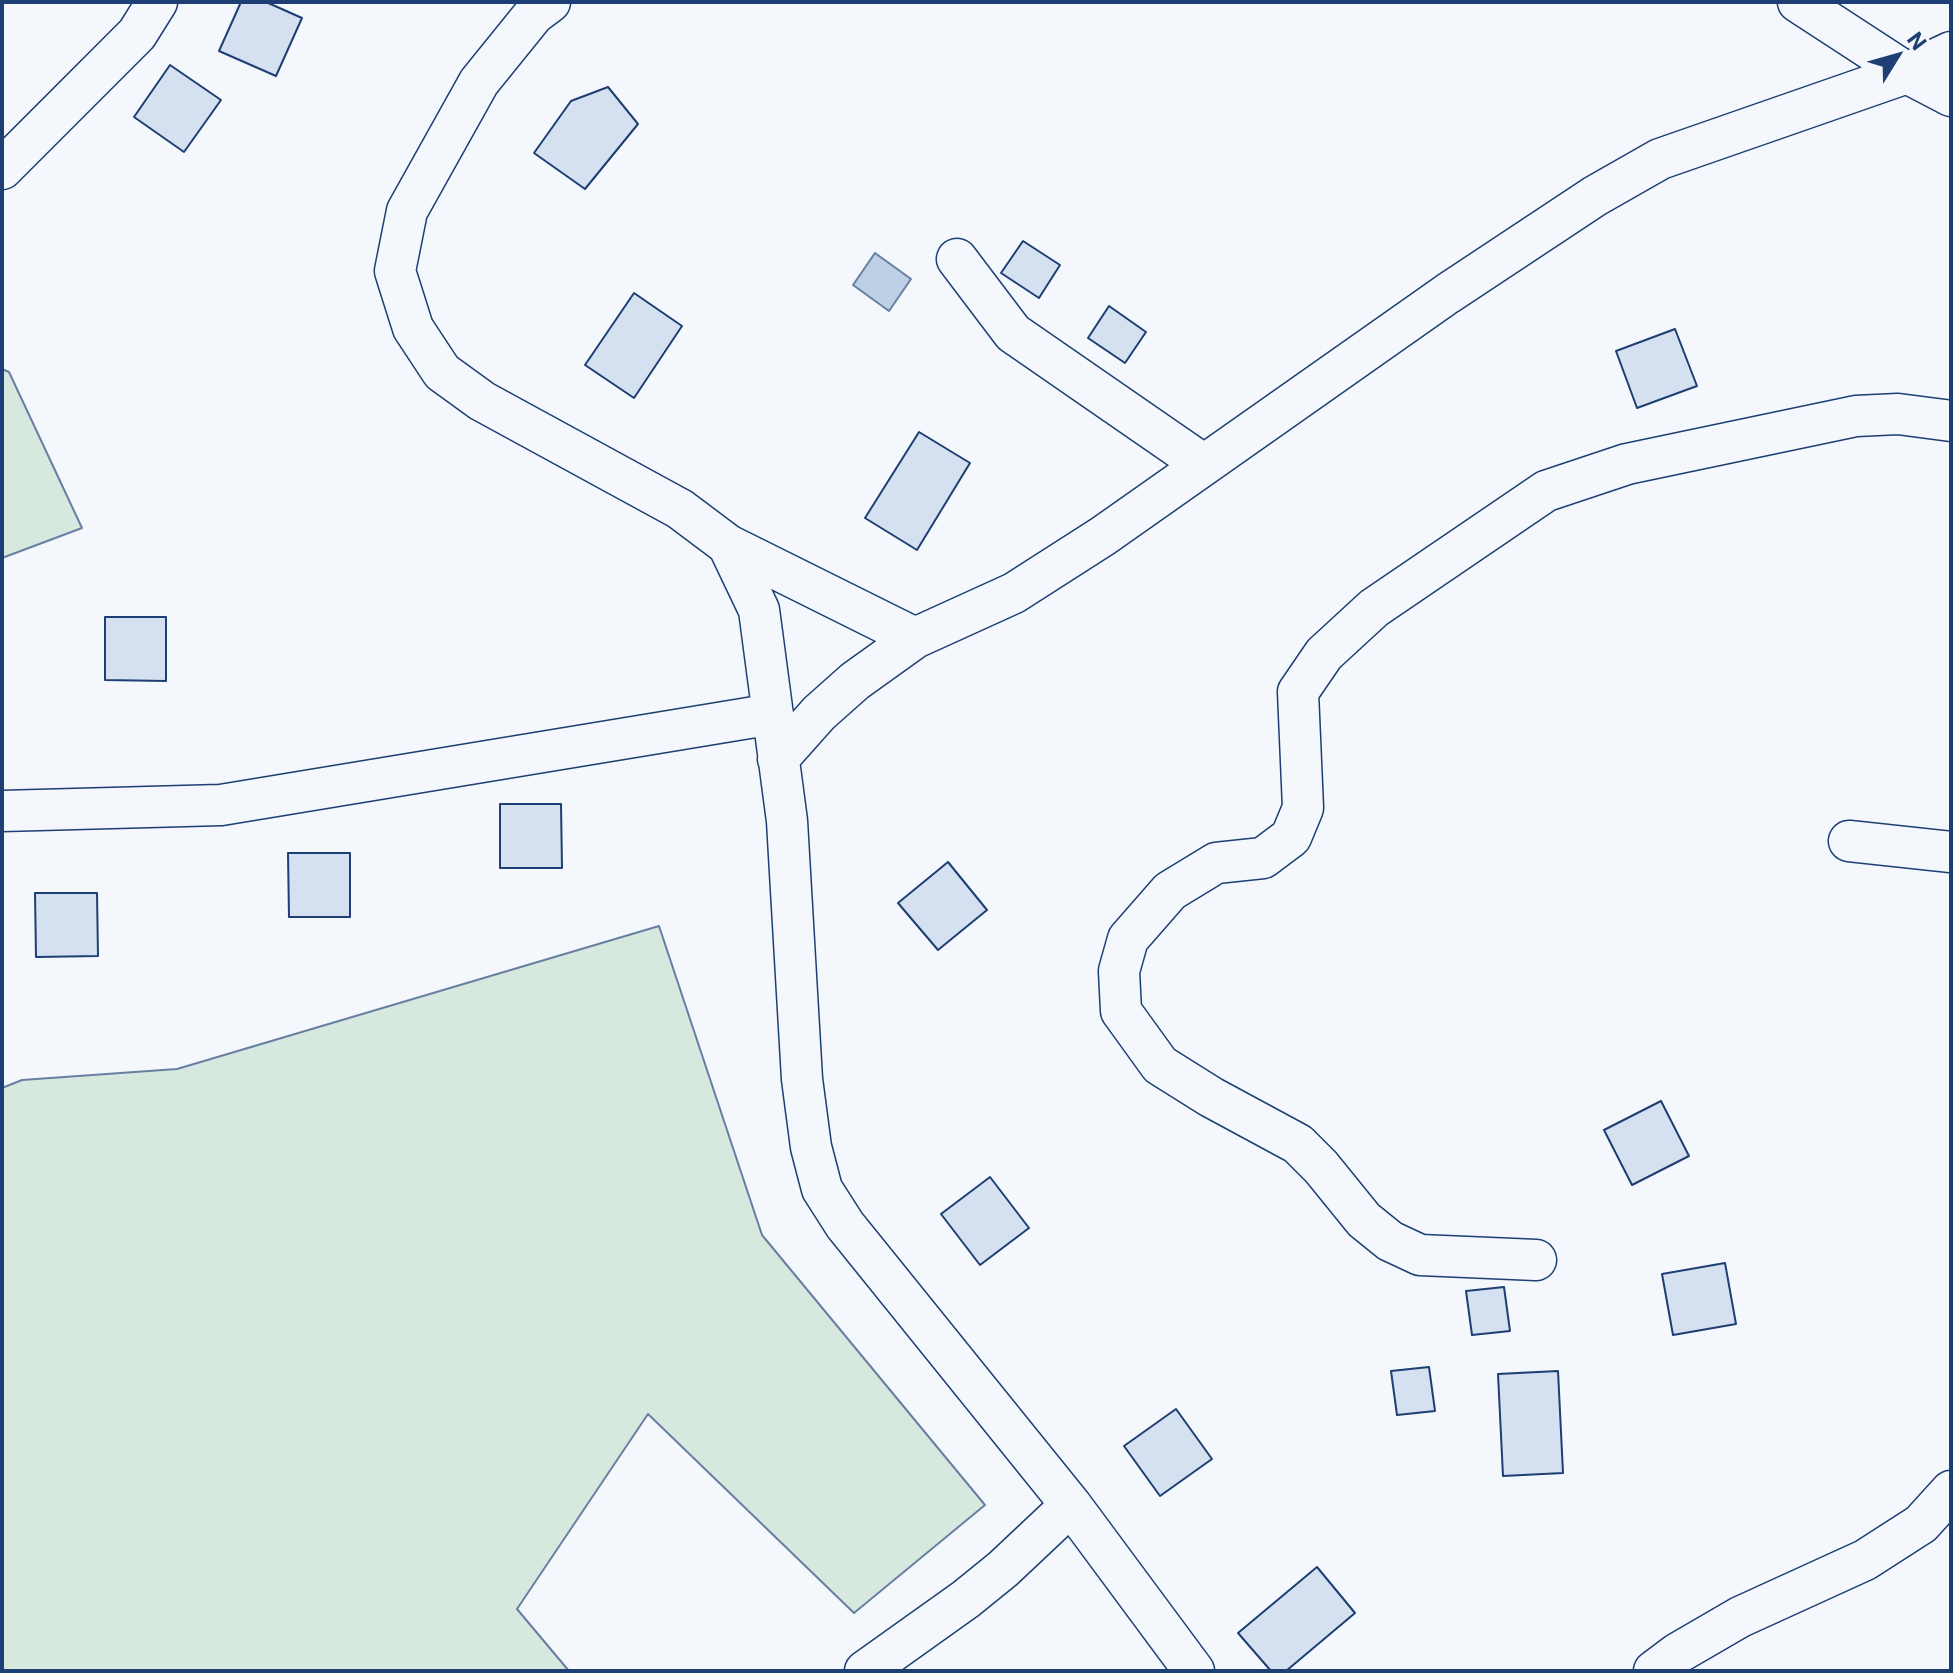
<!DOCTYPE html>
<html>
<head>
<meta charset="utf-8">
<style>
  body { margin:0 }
  #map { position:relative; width:1953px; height:1673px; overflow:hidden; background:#f4f7fb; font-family:Roboto,sans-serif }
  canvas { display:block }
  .frame { position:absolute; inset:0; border:4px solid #1d3f73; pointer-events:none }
  .north { position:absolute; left:1857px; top:16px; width:80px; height:80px; -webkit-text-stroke:6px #f4f7fb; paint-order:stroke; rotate:53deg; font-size:22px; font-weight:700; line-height:32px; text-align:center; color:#1d3f73 }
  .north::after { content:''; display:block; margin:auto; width:28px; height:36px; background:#1d3f73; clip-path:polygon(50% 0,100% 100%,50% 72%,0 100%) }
</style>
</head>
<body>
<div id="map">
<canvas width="1953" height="1673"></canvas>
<div class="frame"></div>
<div class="north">N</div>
</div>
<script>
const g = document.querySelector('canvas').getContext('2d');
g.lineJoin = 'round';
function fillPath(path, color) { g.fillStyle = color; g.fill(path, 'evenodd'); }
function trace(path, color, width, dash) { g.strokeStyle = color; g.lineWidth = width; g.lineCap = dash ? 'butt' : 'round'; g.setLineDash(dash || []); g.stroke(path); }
const green = new Path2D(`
  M2,369L9,372L82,528L2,558Z
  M659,926L762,1235L985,1505L854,1613L648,1414L517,1609L569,1671H2V1088L22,1080L177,1069Z`);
fillPath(green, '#d7e8df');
trace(green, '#687fa3', 2);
const water = new Path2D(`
  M875,253L911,279L889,311L853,285Z`);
fillPath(water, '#bed0e5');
trace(water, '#687fa3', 2);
const building = new Path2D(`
  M241,2H266L302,18L276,76L219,51Z
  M170,65L221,100L184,152L134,117Z
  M608,87L638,124L585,189L534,153L571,101Z
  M1023,241L1060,265L1039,298L1001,273Z
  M634,293L682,326L634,398L585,365Z
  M1109,306L1146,332L1125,363L1088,338Z
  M1675,329L1697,386L1637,408L1616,351Z
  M919,432L970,463L917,550L865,518Z
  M105,617H166V681L105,680Z
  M500,804H561L562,868H500Z
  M288,853H350V917H289Z
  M948,862L987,910L938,950L898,903Z
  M35,893H97L98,956L36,957Z
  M1661,1101L1689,1156L1632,1185L1604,1130Z
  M990,1177L1029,1228L980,1265L941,1214Z
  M1725,1263L1736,1324L1673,1335L1662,1274Z
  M1504,1287L1510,1331L1472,1335L1466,1291Z
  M1429,1367L1435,1411L1397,1415L1391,1371Z
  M1558,1371L1563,1473L1503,1476L1498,1374Z
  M1176,1409L1212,1459L1160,1496L1124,1446Z
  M1317,1567L1355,1613L1286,1671H1271L1238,1633Z`);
fillPath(building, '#d5e0f0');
trace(building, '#1d3f73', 2);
const minor = new Path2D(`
  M550,2L534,14L479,82L407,211L395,271L413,328L442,372L482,401L680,509L728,545L759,610L787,821L802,1079L811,1147L822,1189L845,1225L1071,1505L1194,1671
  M1798,2L1907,73L1951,96
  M2,169L137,34L157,2
  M957,259L1013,333L1204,465
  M728,545L915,638
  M778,759L819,713L855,681L915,638L1014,593L1103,536L1447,294L1595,196L1660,159L1907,73L1951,52
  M2,811L221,805L773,714
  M1849,841L1951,852
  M1536,1260L1420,1255L1390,1241L1364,1220L1321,1167L1298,1144L1211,1097L1160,1065L1121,1011L1119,971L1128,939L1170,891L1216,863L1263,858L1291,837L1303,808L1298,692L1324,654L1374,608L1546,491L1627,464L1856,416L1898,414L1951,421
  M865,1671L966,1599L1003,1569L1071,1505
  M1654,1671L1678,1653L1740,1617L1865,1560L1921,1524L1951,1491`);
trace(minor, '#1d3f73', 43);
trace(minor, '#f4f7fb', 40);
</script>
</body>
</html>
